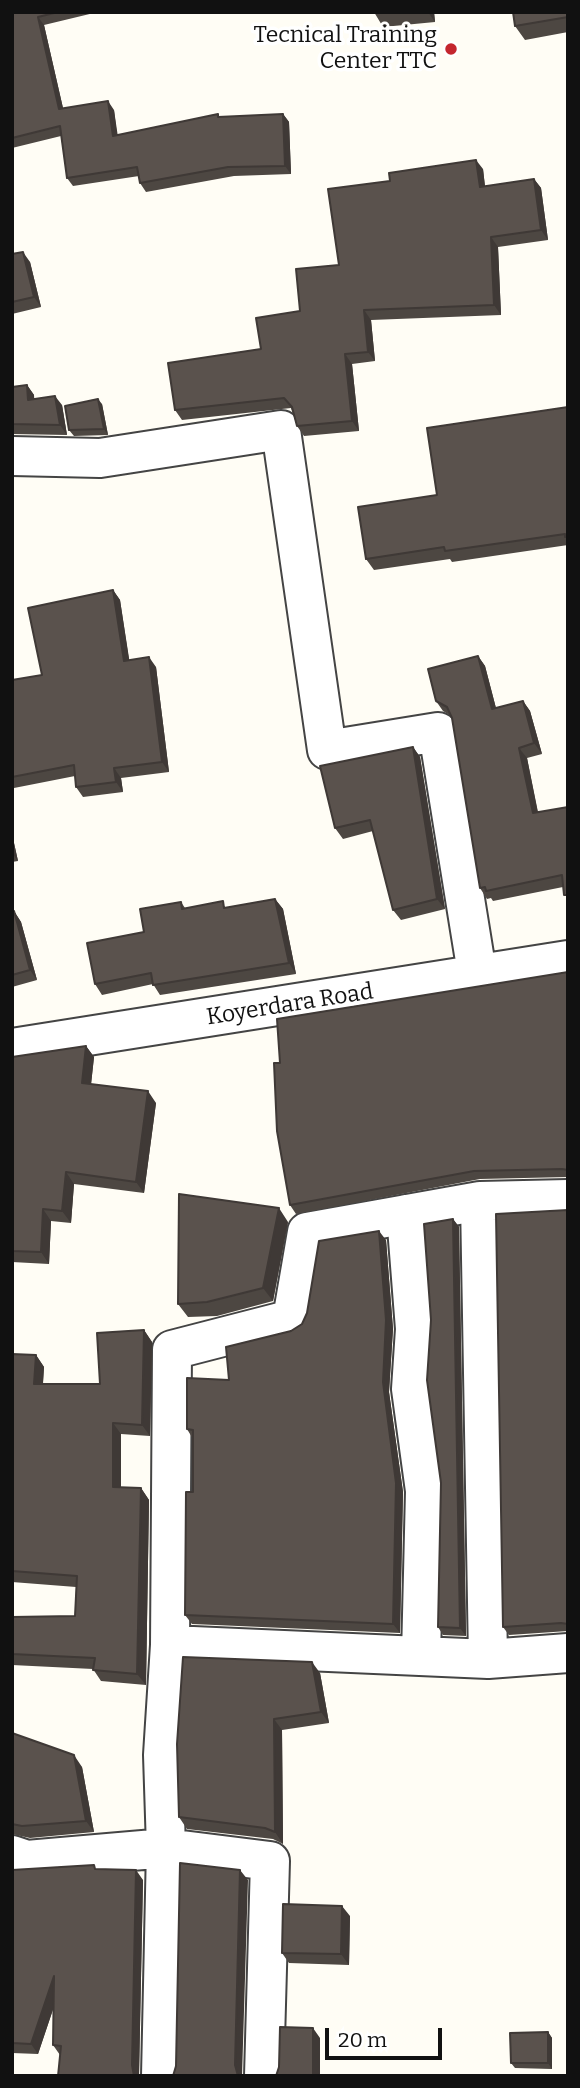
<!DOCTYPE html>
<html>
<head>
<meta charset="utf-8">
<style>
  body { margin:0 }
  #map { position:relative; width:580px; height:2088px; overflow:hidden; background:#fffdf5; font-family:Bitter,serif }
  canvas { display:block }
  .frame { position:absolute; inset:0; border:14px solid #111; pointer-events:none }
  .scale { position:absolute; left:325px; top:2028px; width:117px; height:32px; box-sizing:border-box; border:4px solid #111; border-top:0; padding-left:9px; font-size:21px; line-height:24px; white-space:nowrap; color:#111; -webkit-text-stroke:5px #fff; paint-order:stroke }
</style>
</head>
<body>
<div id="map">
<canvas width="580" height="2088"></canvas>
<div class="frame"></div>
<div class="scale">20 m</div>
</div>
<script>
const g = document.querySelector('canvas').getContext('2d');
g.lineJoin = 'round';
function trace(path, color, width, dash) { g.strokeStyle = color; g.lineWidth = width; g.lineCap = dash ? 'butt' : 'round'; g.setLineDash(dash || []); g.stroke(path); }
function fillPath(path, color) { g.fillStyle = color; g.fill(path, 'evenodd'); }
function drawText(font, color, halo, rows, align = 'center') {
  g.font = font + ' Bitter,serif'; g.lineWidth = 7; g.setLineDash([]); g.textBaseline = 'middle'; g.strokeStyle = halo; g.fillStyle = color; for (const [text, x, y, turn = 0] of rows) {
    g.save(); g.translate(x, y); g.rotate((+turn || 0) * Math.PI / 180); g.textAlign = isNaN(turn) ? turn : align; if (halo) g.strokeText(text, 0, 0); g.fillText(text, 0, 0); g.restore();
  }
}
const minor = new Path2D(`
  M12,456L100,458L281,430L327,750L438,732L477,973
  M12,1048L568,960
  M480,1201L488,1659
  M406,1214L415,1329L411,1389L425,1491L421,1656
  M170,1645L488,1659L568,1653
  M12,1855L27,1860L166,1848L161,2076
  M264,2076L270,1861L166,1848L163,1755L170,1645L172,1350L292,1319L307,1232L480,1201L568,1199`);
trace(minor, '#444', 42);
trace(minor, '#fff', 38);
fillPath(new Path2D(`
  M12,12H98L44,25L63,108L114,110L117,135L220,117L283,114L289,122L291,174L234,176L146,192L140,183L139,176L73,186L67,178L61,136L12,148Z
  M374,12H434L435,22L383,27Z
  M568,12V32L525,40L515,26Z
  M483,169L485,186L534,179L541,188L548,240L498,247L501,315L371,320L375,361L352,364L359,431L304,436L297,426L291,408L182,420L175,410L261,349L300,311L339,265Z
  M12,254L30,262L41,307L12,314Z
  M27,385L34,395V399L62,405L67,435L12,434V387Z
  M102,404L108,435L74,436L69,430Z
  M568,407V545L452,562L450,559L374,570L366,559L437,495Z
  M113,590L120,600L129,660L156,667L169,772L121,778L123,792L83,797L76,787L75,776L14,788L12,785V680L42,675Z
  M478,656L485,666L496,708L523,701L530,711L542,754L527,758L538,812L568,807L563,887L493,901L491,898L487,899L480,888L452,718L451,716L443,711L436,701Z
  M413,747L420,757L445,909L401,920L393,910L373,831L343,839L335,828Z
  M12,834L18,861L12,862Z
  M275,899L283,909L296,974L160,995L153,984L102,995L95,984L144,932L181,902L185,908H227Z
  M14,911L21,922L37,980L12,987V912Z
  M568,972V1177L480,1179L296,1214L290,1205L280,1063Z
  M86,1046L94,1057L91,1084L156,1103L144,1193L74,1184L71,1223L51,1221L49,1264L12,1262V1057Z
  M568,1210V1631L509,1635L503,1627Z
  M453,1219L459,1227L466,1636L443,1635L438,1627Z
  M288,1222L273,1301L217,1316L188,1317L178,1304Z
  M386,1240L393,1329L389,1392L403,1492L400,1633L192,1624L185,1615L193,1492V1439L187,1429L229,1380L291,1331L302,1324Z
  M144,1330L152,1342L150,1436L121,1434V1488H141L149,1500L146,1685L101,1681L93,1669L12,1665V1617L75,1616L76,1587L12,1582V1354L36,1355L44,1367L43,1384H100Z
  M320,1673L329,1723L282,1730L283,1844L273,1839L187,1829L179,1817L177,1744Z
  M12,1733L82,1767L94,1832L30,1838L12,1834Z
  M97,1869L143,1880L139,2076L60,2055L53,2045V2009L38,2054L12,2053V1870Z
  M350,1916L349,1965L289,1963L282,1953Z
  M548,2032L552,2038V2069L515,2068L511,2063Z`), '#4d4742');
fillPath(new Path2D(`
  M428,12H434L435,22Z
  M38,17L44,25L65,117L59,109Z
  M108,101L114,110L119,144L113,136Z
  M283,114L289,122L291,174L285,166Z
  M476,160L483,169L486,196L480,187Z
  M534,179L541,188L548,240L541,230Z
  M491,237L498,247L501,315L494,305Z
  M23,252L30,262L41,307L34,297Z
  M364,310L371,320L375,361L368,352Z
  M345,354L352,364L359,431L352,421Z
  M27,385L34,395L35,410L28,400Z
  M55,396L62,405L67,435L60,425Z
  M98,399L102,404L108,435L104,429Z
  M113,590L120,600L131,671L124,661Z
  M478,656L485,666L499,720L492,709Z
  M149,657L156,667L169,772L162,762Z
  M523,701L530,711L542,754L534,743Z
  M413,747L420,757L445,909L437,899Z
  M519,748L527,758L540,824L533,813Z
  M114,768L121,778L123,792L116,782Z
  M12,834L18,861L12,853Z
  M275,899L283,909L296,974L289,963Z
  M14,911L21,922L37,980L30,970Z
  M86,1046L94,1057L90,1094L82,1083Z
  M148,1091L156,1103L144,1193L136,1182Z
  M66,1172L74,1184L71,1223L62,1211Z
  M279,1208L288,1222L273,1301L263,1288Z
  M43,1209L51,1221L49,1264L41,1252Z
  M453,1219L459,1227L466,1636L460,1628Z
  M379,1231L386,1240L393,1329L389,1392L403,1492L400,1633L393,1624L383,1382Z
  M144,1330L152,1342L150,1436L142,1425Z
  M36,1355L44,1367L42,1396L34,1384Z
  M113,1423L121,1434V1499L113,1487Z
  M141,1488L149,1500L146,1685L137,1674Z
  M312,1662L320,1673L329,1723L321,1712Z
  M274,1719L282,1730L283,1844L275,1832Z
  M74,1755L82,1767L94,1832L86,1821Z
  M136,1870L143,1880L139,2076H134L132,2065Z
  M240,1870L248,1880L242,2076H237L235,2065Z
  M342,1906L350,1916L349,1965L341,1954Z
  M54,1976L61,1986L38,2054L31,2044Z
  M313,2028L320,2038V2076H313Z
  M548,2032L552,2038V2069L548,2063Z`), '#3f3936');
const building = new Path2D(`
  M12,12H58L38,17L59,109L108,101L113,136L218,114V117L283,114L285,166L228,167L140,183L137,167L67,178L60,126L12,138Z
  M513,12H568V17L515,26Z
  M476,160L480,187L534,179L541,230L491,237L494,305L364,310L368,352L345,354L352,421L297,426L292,407L284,398L175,410L168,363L261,349L256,318L300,311L296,269L339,265L328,189L390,181L389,173Z
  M23,252L34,297L12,302V254Z
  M27,385L28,400L55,396L60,425L12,424V387Z
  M98,399L104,429L69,430L65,406Z
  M568,407V537H565V534L445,551L444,547L366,559L358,507L437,495L427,428Z
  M113,590L124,661L149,657L162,762L114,768L116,782L76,787L74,765L12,777V680L42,675L28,608Z
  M478,656L492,709L523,701L534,743L519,748L533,813L568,807V895H564L562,875L486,891L485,887L480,888L452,718L447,707L436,701L428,669Z
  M413,747L437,899L393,910L370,820L335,828L320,766Z
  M275,899L289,963L153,985L151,973L95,984L87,943L144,932L140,909L181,902L182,909L223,901L224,908Z
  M14,911L30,970L12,975V912Z
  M568,972V1170L562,1169L474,1171L290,1205L277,1131L274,1063H280L277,1019Z
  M86,1046L82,1083L148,1091L136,1182L66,1172L62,1211L43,1209L41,1252L12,1251V1057Z
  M179,1194L279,1208L263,1288L207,1302L178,1304Z
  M568,1210V1624L561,1623L503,1627L496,1214Z
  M453,1219L460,1628L438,1627L441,1483L427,1380L431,1320L424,1224Z
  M379,1231L386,1320L383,1382L396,1483L393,1624L185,1615L186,1492H193V1430L187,1429V1378L229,1380L226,1347L291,1331L302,1324L307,1313L319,1241Z
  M144,1330L142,1425L113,1423V1487L141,1488L137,1674L93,1670L95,1658L12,1654V1617L75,1616L77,1576L12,1571V1354L36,1355L34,1384H100L97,1333Z
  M183,1657L312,1662L321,1712L274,1719L275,1832L265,1828L179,1817L177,1744Z
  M12,1733L74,1755L86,1821L22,1826L12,1824Z
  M180,1863L240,1870L235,2065L238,2076H173L176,2066Z
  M94,1865L95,1869L136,1870L132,2065L134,2076H58L61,2046L53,2045L54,1976L31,2044L12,2043V1870Z
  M283,1904L342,1906L341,1954L282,1953Z
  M280,2027L313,2028V2076H276L279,2067Z
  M548,2032V2063H511L510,2033Z`);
fillPath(building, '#5a524d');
trace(building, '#3f3936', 2);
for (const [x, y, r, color] of [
  [451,49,7,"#c4262e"]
]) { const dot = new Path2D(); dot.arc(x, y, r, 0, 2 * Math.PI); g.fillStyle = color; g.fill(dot); trace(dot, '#fff', 2.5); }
drawText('23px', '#111', '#fff', [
  ["Tecnical Training",437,36],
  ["Center TTC",437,62]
], 'right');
drawText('23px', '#111', '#fff', [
  ["Koyerdara Road",290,1005,-9]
]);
</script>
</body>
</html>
